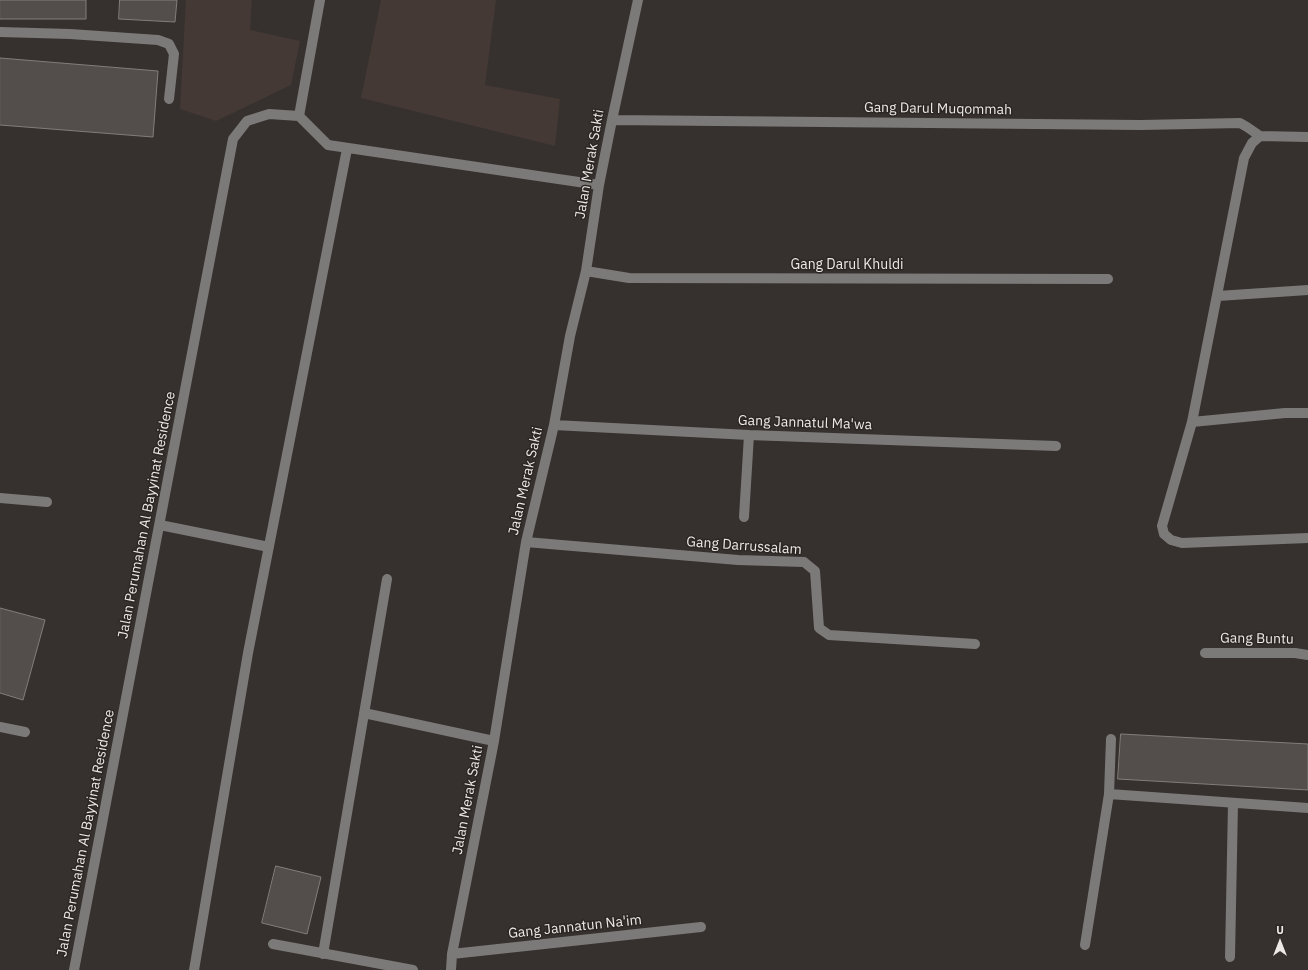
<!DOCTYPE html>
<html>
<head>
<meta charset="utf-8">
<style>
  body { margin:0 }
  #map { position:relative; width:1308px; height:970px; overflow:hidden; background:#36312f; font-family:"IBM Plex Sans",sans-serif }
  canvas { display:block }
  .north { position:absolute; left:1260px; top:922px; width:40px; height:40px; -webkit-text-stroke:3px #2c2725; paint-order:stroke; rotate:0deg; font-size:11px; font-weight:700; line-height:16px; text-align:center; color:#ece9e7 }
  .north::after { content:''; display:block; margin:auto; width:14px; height:18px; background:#ece9e7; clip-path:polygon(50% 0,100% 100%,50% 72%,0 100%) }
</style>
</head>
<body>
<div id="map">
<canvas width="1308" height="970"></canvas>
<div class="north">U</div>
</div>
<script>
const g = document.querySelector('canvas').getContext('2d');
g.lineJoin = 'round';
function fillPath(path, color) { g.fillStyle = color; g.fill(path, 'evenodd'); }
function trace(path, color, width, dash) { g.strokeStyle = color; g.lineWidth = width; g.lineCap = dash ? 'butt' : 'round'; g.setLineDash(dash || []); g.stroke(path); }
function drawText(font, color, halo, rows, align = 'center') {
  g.font = font + ' "IBM Plex Sans",sans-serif'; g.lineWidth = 3; g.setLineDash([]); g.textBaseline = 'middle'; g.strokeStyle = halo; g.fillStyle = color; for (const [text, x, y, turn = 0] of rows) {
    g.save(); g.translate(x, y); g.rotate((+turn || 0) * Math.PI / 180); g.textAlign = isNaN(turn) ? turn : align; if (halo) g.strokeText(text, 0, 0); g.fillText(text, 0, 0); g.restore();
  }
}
fillPath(new Path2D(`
  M186,0H252L250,30L300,41L291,85L216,121L180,109Z
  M381,0H496L485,85L560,99L555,146L361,98Z`), '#443934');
const building = new Path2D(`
  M0,0H86V19H0Z
  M120,0H177L175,22L119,19Z
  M0,58L158,71L153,137L0,125Z
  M0,608L45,620L23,700L0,693Z
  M1121,734L1308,744V790L1118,779Z
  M276,866L321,877L307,934L262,923Z`);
fillPath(building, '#534e4c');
trace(building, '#837d7b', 1);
trace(new Path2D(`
  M0,32L70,34L158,40L169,44L174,54L169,99
  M299,116L328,145L599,185
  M299,116L320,0
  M612,120L1141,125L1240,123L1247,127L1260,136
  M1308,137L1260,136L1252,143L1244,158L1192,422L1162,526L1164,534L1171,540L1182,543L1308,538
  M586,271L629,278L1108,279
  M1218,296L1308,290
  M1192,422L1285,413H1308
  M554,425L749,435L1056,446
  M0,498L47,502
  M744,517L749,435
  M160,525L269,547
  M526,542L738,560L804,562L815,571L819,628L829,635L975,644
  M1205,653H1295L1308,655
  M364,713L494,741
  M0,727L25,732
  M1109,794L1308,808
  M273,944L413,970
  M1085,945L1109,794L1111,739
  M323,954L387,579
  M452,954L701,927
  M1230,957L1233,803
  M74,970L233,139L247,121L269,114L299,116
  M194,970L248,653L347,149
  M451,970L452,954L494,741L526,542L554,425L570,336L586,271L599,185L612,120L638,0`), '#7c7a78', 10);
drawText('14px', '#ece9e7', '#2c2725', [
  ["Gang Darul Muqommah",938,109,1],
  ["Jalan Merak Sakti",590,164,-80],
  ["Gang Darul Khuldi",847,265],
  ["Gang Jannatul Ma'wa",805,423,2],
  ["Jalan Merak Sakti",526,481,-77],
  ["Jalan Perumahan Al Bayyinat Residence",147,515,-79],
  ["Gang Darrussalam",744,546,4],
  ["Gang Buntu",1257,639,1],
  ["Jalan Merak Sakti",468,800,-79],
  ["Jalan Perumahan Al Bayyinat Residence",86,833,-79],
  ["Gang Jannatun Na'im",575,927,-6]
]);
</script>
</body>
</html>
